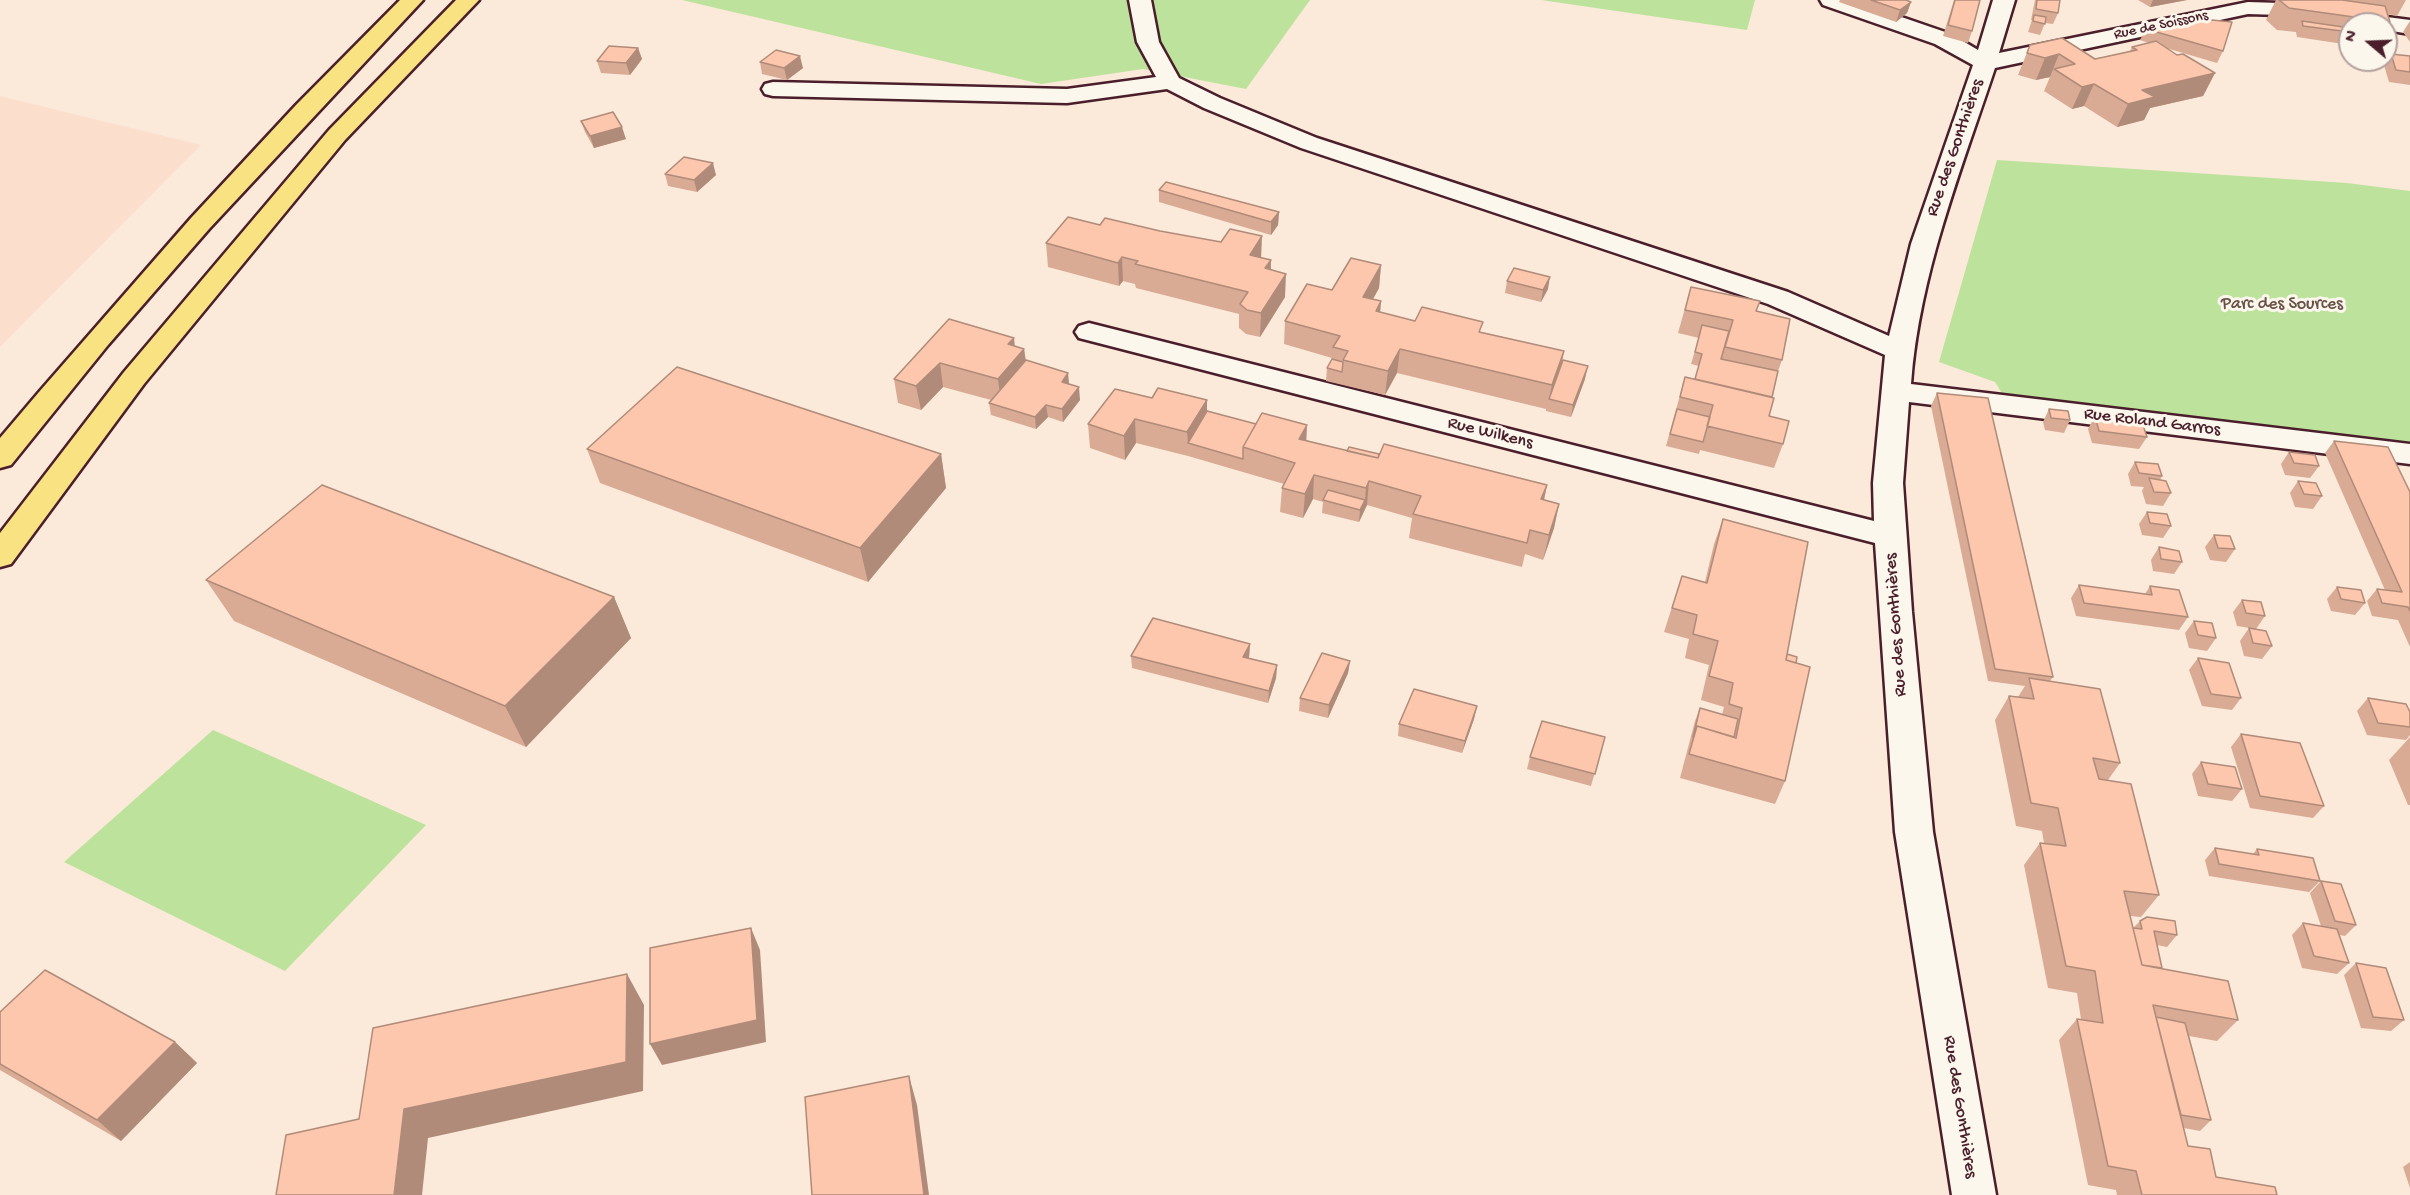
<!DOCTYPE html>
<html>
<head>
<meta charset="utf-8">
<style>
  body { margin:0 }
  #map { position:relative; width:2410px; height:1195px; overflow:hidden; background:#fbe9d9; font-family:"Gochi Hand",sans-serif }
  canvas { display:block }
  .north { position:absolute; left:2338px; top:12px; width:60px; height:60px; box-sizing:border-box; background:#fbf7ec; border:2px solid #b4a19f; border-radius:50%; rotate:289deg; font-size:16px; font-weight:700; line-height:24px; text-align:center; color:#4a1f2b }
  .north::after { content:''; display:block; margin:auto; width:21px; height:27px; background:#4a1f2b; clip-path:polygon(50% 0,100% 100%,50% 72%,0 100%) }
</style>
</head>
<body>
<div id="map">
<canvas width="2410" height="1195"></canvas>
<div class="north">N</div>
</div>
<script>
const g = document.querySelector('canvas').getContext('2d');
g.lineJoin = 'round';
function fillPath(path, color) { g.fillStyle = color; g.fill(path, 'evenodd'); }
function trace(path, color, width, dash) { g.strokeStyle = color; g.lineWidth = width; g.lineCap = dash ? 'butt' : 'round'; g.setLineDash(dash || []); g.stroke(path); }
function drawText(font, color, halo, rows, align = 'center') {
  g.font = font + ' "Gochi Hand",sans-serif'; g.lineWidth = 6; g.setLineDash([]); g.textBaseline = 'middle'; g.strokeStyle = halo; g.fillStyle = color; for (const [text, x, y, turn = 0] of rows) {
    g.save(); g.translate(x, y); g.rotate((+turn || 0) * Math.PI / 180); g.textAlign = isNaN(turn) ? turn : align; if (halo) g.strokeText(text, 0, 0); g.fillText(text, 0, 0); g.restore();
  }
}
fillPath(new Path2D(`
  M0,96L201,145L0,347Z`), '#fbdfcc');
fillPath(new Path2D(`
  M682,0H1310L1246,89L1143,69L1041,84Z
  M1541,0H1755L1747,30Z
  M1997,160L2347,183L2410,191V448L2003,395L1995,382L1939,362Z
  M213,730L426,825L285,971L64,862Z`), '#bde29c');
const minor = new Path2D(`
  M1129,0H1151L1159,42L1179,78L1220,98L1317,138L1788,292L1889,336L1911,244L1973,65L1935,44L1823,5L1820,0H1852L1951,34L1978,50L1993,0H2015L1999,53L2248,2L2280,3L2410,20V34L2386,30V24L2350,25L2280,15L2248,14L1995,68C1961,170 1919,275 1911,384L2410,444V464L1909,402L1903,483L1912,612L1933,832L1996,1195H1952L1895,832L1875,543L1079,338L1075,332L1079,326L1089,323L1874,521L1873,483L1885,355L1768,304L1301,148L1204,108L1167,89L1067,103L773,96L765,94L762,89L765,84L773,82L1067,89L1156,77L1137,42Z`);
const highway = new Path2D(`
  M400,0H423L209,229L108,345L11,465L0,468V438L39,392L191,218L296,105Z
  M456,0H479L345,140L144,384L11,564L0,567V533L124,372L329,130Z`);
trace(minor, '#4a1f2b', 5);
trace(highway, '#4a1f2b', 5);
fillPath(minor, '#fbf7ec');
fillPath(highway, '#f8e281');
fillPath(new Path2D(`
  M1840,0H1906L1911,2L1907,13L1896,22L1839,2Z
  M1954,0H1980L1972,31L1968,43L1943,36Z
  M2035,0H2060L2058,13L2053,24L2045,23L2040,35L2028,32L2032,20H2031Z
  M2138,0H2187L2150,7Z
  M2276,0H2406L2397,16L2388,14L2390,22L2386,28V24H2350V45L2297,37L2296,32L2277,30L2266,20Z
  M2410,21V42L2403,32Z
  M2146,29L2223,51L2217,63L2166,48L2177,55L2215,73L2203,96L2150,108L2144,120L2117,127L2084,106L2072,109L2044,91L2050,77L2036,80L2018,75L2030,45L2095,59L2130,51L2132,47L2149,43L2140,40Z
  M638,48L642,59L630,75L601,73L597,61Z
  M2391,54L2410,56V85L2389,82L2384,65Z
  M760,62L803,68L787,80L762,74Z
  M581,121L626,139L594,148L585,132Z
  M665,174L716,175L697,192L668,186Z
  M1159,190L1279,212L1278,225L1271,235L1159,202Z
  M1100,225L1271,260V270L1285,297L1260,337L1246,334L1239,328V314L1136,288L1135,284L1123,281L1119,286L1048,267L1046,243Z
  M1381,265L1379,288L1373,299L1381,301L1380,312L1415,321L1482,332L1564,351L1562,362L1585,379L1571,417L1546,411V409L1397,373L1385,395L1326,381L1327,368L1332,358L1284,344L1285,321L1332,290Z
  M1507,281L1548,289L1541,302L1505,293Z
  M1691,287L1756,311L1782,360L1778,371L1769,416L1783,444L1774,468L1700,450L1699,454L1666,446L1685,377L1695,379L1699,366L1691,364L1699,338L1678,333Z
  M949,319L1015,346L1024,349L1026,360L1068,373L1069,384L1080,400L1063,422L1048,417L1036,429L991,415L989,403L991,400L943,387L921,410L898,403L894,379Z
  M1937,393L2053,677L2050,681L2120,763L2108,780L2159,895L2141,917L2130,916L2133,928L2140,921L2177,935L2167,947L2157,945L2162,968L2238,1020L2217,1041L2189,1036L2211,1120L2200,1131L2184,1128L2188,1146L2216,1177L2277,1195H2117L2116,1190L2088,1185L2059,1040L2077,1019H2081L2077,993L2048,988L2024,865L2040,843H2044L2042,831L2016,826L1995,720L2009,696L2018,697L2025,686L1988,681L1931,406Z
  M2049,409L2070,420L2064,433L2045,430L2043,422Z
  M1207,411L1306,440L1347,451L1379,454L1547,485L1544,500L1559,504L1554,528L1543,560L1525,554L1522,567L1409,538L1412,518L1367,505L1359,522L1322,513L1323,502L1313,499L1303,518L1280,512L1282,488L1284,484L1188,456L1136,443L1125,460L1090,448L1088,424Z
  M2095,416L2147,437L2139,449L2092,443L2088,429Z
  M2334,441L2410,492V647L2398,620L2372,616L2367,601L2377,589L2385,590L2325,453Z
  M587,449L941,454L946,488L868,582L600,483Z
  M2289,452L2319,466L2310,478L2285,475L2281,464Z
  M2135,462L2162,476L2160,480L2171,493L2163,506L2146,504L2142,491L2144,487L2131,486L2128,474Z
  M2298,481L2322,496L2313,509L2295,507L2290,493Z
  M2147,512L2171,526L2163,538L2142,535L2139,524Z
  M1723,519L1787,654L1796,663L1785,781L1775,804L1680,778L1695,721L1700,708L1722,715L1724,707L1701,700L1709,665L1685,658L1689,639L1664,632L1682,576L1705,582L1714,544Z
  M2214,535L2235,549L2226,562L2210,560L2205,547Z
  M2159,547L2182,562L2174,574L2153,571L2151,560Z
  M206,580L614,597L631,638L526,747L234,621Z
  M2079,585L2145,594L2150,586L2188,617L2179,630L2076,616L2071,598Z
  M2337,587L2365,603L2355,615L2331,611L2327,599Z
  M2242,600L2265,616L2256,629L2237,626L2233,612Z
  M2194,621L2216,638L2207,651L2189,648L2185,633Z
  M2249,628L2272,646L2262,659L2244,656L2240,641Z
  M1250,644L1249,658L1277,665L1276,678L1268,703L1132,668L1131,656Z
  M2198,658L2241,698L2232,710L2202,706L2189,670Z
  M1350,661L1348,673L1328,718L1299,711L1300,698Z
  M2368,698L2410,712V735L2406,740L2367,735L2357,711Z
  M1477,706L1474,719L1462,753L1398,736L1399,724Z
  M2241,734L2324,806L2313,818L2250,808L2231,747Z
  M1605,737L1591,786L1527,769L1530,757Z
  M2410,737V805H2408L2389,760Z
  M2201,762L2242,789L2232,801L2198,796L2192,774Z
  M2215,848L2253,854L2257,849L2320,881L2309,892L2209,876L2205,860Z
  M2321,881L2356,925L2345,936L2340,935L2349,963L2337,974L2302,968L2292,935L2303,923L2321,926L2310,893Z
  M2356,963L2404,1020L2391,1031L2361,1028L2344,975Z
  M0,1012L175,1042L197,1063L121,1141L0,1070Z
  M2410,1162V1188L2403,1167Z`), '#d9ab95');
fillPath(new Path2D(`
  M2153,0H2187L2150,7Z
  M1911,2L1907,13L1896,22L1900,10Z
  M638,48L642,59L630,75L626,63Z
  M2059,54L2050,77L2036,80L2045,58Z
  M800,56L803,68L787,80L784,68Z
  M2215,73L2203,96L2150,108L2144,120L2117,127L2128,104L2142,90Z
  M2094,84L2084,106L2072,109L2082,87Z
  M622,127L626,139L594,148L590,136Z
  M713,163L716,175L697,192L694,180Z
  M1279,212L1278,225L1271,235V222Z
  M1262,236L1261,260L1250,255Z
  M1122,257L1123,281L1119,286L1118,263Z
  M1271,260L1270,284L1265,268Z
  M1381,265L1379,288L1361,321L1363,297Z
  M1286,274L1285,297L1260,337L1261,313Z
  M1550,277L1548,289L1541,302L1543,290Z
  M1381,301L1379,325L1376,311Z
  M1014,338L1016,358L1024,349L1027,373L1001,403L998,379L1008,344Z
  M1400,349L1397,373L1385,395L1388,371Z
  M1564,351L1559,375L1549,399L1552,385Z
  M940,363L943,387L921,410L916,386Z
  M1588,366L1585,379L1571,417L1573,405Z
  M1068,373L1069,386L1062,382Z
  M1079,387L1080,400L1063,422L1062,409Z
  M1207,400V424L1188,443L1187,432Z
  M1046,405L1048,417L1036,429L1035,417Z
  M1135,419L1136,443L1125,460L1124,436Z
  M1307,425L1306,449L1299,439Z
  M941,454L946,488L868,582L860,548Z
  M1314,475L1313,499L1303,518L1305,494Z
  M1369,481L1367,505L1359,522L1360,510L1365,500L1366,488Z
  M1547,485L1542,509L1541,499Z
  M1559,504L1554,528L1543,560L1549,535Z
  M614,597L631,638L526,747L505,706Z
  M1250,644L1249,657L1243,669V657Z
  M1350,661L1348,673L1328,718L1329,705Z
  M1277,665L1276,678L1268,703L1269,691Z
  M1477,706L1474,719L1462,753L1465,741Z
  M751,928L760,950L766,1042L662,1065L650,1044Z
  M627,974L644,1005L643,1091L428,1138L422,1195H394L404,1109Z
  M175,1042L197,1063L121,1141L97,1120Z
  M909,1076L917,1105L929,1195H924Z`), '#b08b79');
const building = new Path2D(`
  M1871,0H1906L1911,2L1900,10Z
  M1955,0H1980L1972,31L1948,25Z
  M2037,0H2060L2058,13L2036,9Z
  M2279,0H2342L2385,6L2390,22L2289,8Z
  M2034,15L2046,17L2045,24L2033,21Z
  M2212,20L2232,22L2223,51L2146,29Z
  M2302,21L2350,28V32L2303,26Z
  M2062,38L2095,59L2137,50L2132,47L2156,41L2177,55L2183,54L2215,73L2142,90L2155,97L2128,104L2094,84L2082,87L2054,69L2075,64L2059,54L2045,58L2027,53L2030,45Z
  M609,46L638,48L626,63L597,61Z
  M776,50L800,56L784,68L760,62Z
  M2391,54L2410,56V72L2396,70Z
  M613,112L622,127L590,136L581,121Z
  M684,157L713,163L694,180L665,174Z
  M1166,182L1279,212L1271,222L1159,190Z
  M1068,217L1100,225L1105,218L1160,231L1221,242L1230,229L1262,236L1250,255L1271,260L1265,268L1286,274L1261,313L1247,310L1240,304L1248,292L1135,264L1138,261L1122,257L1118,263L1046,243Z
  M1351,258L1381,265L1363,297L1381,301L1376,311L1415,321L1422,307L1483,322L1479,332L1564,351L1552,385L1400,349L1388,371L1343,360L1348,351L1333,347L1340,336L1285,321L1307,284L1332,290Z
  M1514,268L1550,277L1543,290L1507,281Z
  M1691,287L1760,301L1756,311L1790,319L1782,360L1725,347L1733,320L1685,310Z
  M949,319L1014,338L1008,344L1024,349L998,379L940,363L916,386L894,379Z
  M1702,325L1729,331L1721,359L1778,371L1772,397L1695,379L1702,354L1695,352Z
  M1332,359L1343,362L1342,372L1327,368Z
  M1026,360L1068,373L1062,382L1079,387L1062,409L1046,405L1035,417L989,403Z
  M1563,360L1588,366L1573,405L1549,399Z
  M677,367L941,454L860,548L587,449Z
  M1685,377L1774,398L1769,416L1789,421L1783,444L1707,426L1713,405L1680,397Z
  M1158,388L1207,400L1187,432L1135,419L1124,436L1088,424L1115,389L1152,398Z
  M1937,393L1988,398L2053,677L1995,669Z
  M1677,409L1710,417L1703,442L1670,434Z
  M2049,409L2068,411L2070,420L2051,418Z
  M1207,411L1256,424L1243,447V459L1188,443Z
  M1262,413L1307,425L1299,439L1378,458L1384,444L1547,485L1541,499L1559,504L1549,535L1530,530L1527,543L1413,514L1421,496L1369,481L1366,488L1314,475L1305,494L1282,488L1295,463L1243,447Z
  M2095,416L2142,422L2147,437L2099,431Z
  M2334,441L2388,447L2410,492V611L2408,607L2382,603L2377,589L2402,592Z
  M1349,447L1379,454L1378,458L1347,451Z
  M2289,452L2315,455L2319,466L2294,463Z
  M2135,462L2158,464L2162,476L2139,473Z
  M2149,478L2166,481L2171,493L2154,492Z
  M2298,481L2316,483L2322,496L2304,494Z
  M322,485L614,597L505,706L206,580Z
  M1328,490L1365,500L1360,510L1323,500Z
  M2147,512L2167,514L2171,526L2150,523Z
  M1723,519L1808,542L1786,660L1810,667L1785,781L1689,754L1697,726L1736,738L1742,708L1729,704L1733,683L1709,676L1718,641L1693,634L1697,615L1672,608L1682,576L1707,583Z
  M2214,535L2230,536L2235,549L2218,548Z
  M2159,547L2179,551L2182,562L2161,559Z
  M2079,585L2152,595L2150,586L2179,590L2188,617L2084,603Z
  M2337,587L2361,590L2365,603L2341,599Z
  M2242,600L2261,602L2265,616L2246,613Z
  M1153,618L1250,644L1243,657L1277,665L1269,691L1131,656Z
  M2194,621L2212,623L2216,638L2198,635Z
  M2249,628L2266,631L2272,646L2253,643Z
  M1322,653L1350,661L1329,705L1300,698Z
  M1787,654L1797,657L1796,663L1786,660Z
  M2198,658L2229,663L2241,698L2211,694Z
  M2029,678L2100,689L2120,763L2093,758L2099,779L2131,784L2159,895L2124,891L2142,965L2228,981L2238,1020L2153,1005L2188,1146L2210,1149L2216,1177L2275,1187L2277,1195H2142L2136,1171L2108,1166L2077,1019L2103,1023L2095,971L2066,966L2040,843L2066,846L2058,808L2031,803L2009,696L2034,699Z
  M1414,689L1477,706L1465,741L1399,724Z
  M2368,698L2406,704L2410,712V727L2378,723Z
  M1700,708L1738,719L1734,737L1697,726L1693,737Z
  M1542,721L1605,737L1595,774L1530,757Z
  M2241,734L2300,743L2324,806L2260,796Z
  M2201,762L2235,767L2242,789L2208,784Z
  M2215,848L2259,855L2257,849L2313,858L2320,881L2219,864Z
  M2321,881L2341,884L2356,925L2335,921Z
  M2147,917L2175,921L2177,935L2154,931L2162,968L2142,965L2133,928L2142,929L2140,921Z
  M2303,923L2337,929L2349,963L2314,956Z
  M751,928L757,1020L650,1044V948Z
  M2356,963L2386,968L2404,1020L2373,1017Z
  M45,970L175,1042L97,1120L0,1064V1012Z
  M627,974L626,1062L404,1109L394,1195H276L286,1135L359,1119L373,1028Z
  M2156,1017L2185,1023L2211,1120L2181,1115Z
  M909,1076L924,1195H812L805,1097Z`);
fillPath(building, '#fcc7ad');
trace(building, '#b08b79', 1.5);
drawText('15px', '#4a1f2b', '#fbf7ec', [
  ["Rue de Soissons",2161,26,-12]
]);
drawText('18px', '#4a1f2b', '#fbf7ec', [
  ["Rue des Gonthières",1956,148,-71],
  ["Rue Roland Garros",2152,423,7],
  ["Rue Wilkens",1490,434,14],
  ["Rue des Gonthières",1897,625,-94],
  ["Rue des Gonthières",1959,1107,81]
]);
drawText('18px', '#675047', '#fbf7ec', [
  ["Parc des Sources",2282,305]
]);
</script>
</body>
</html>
